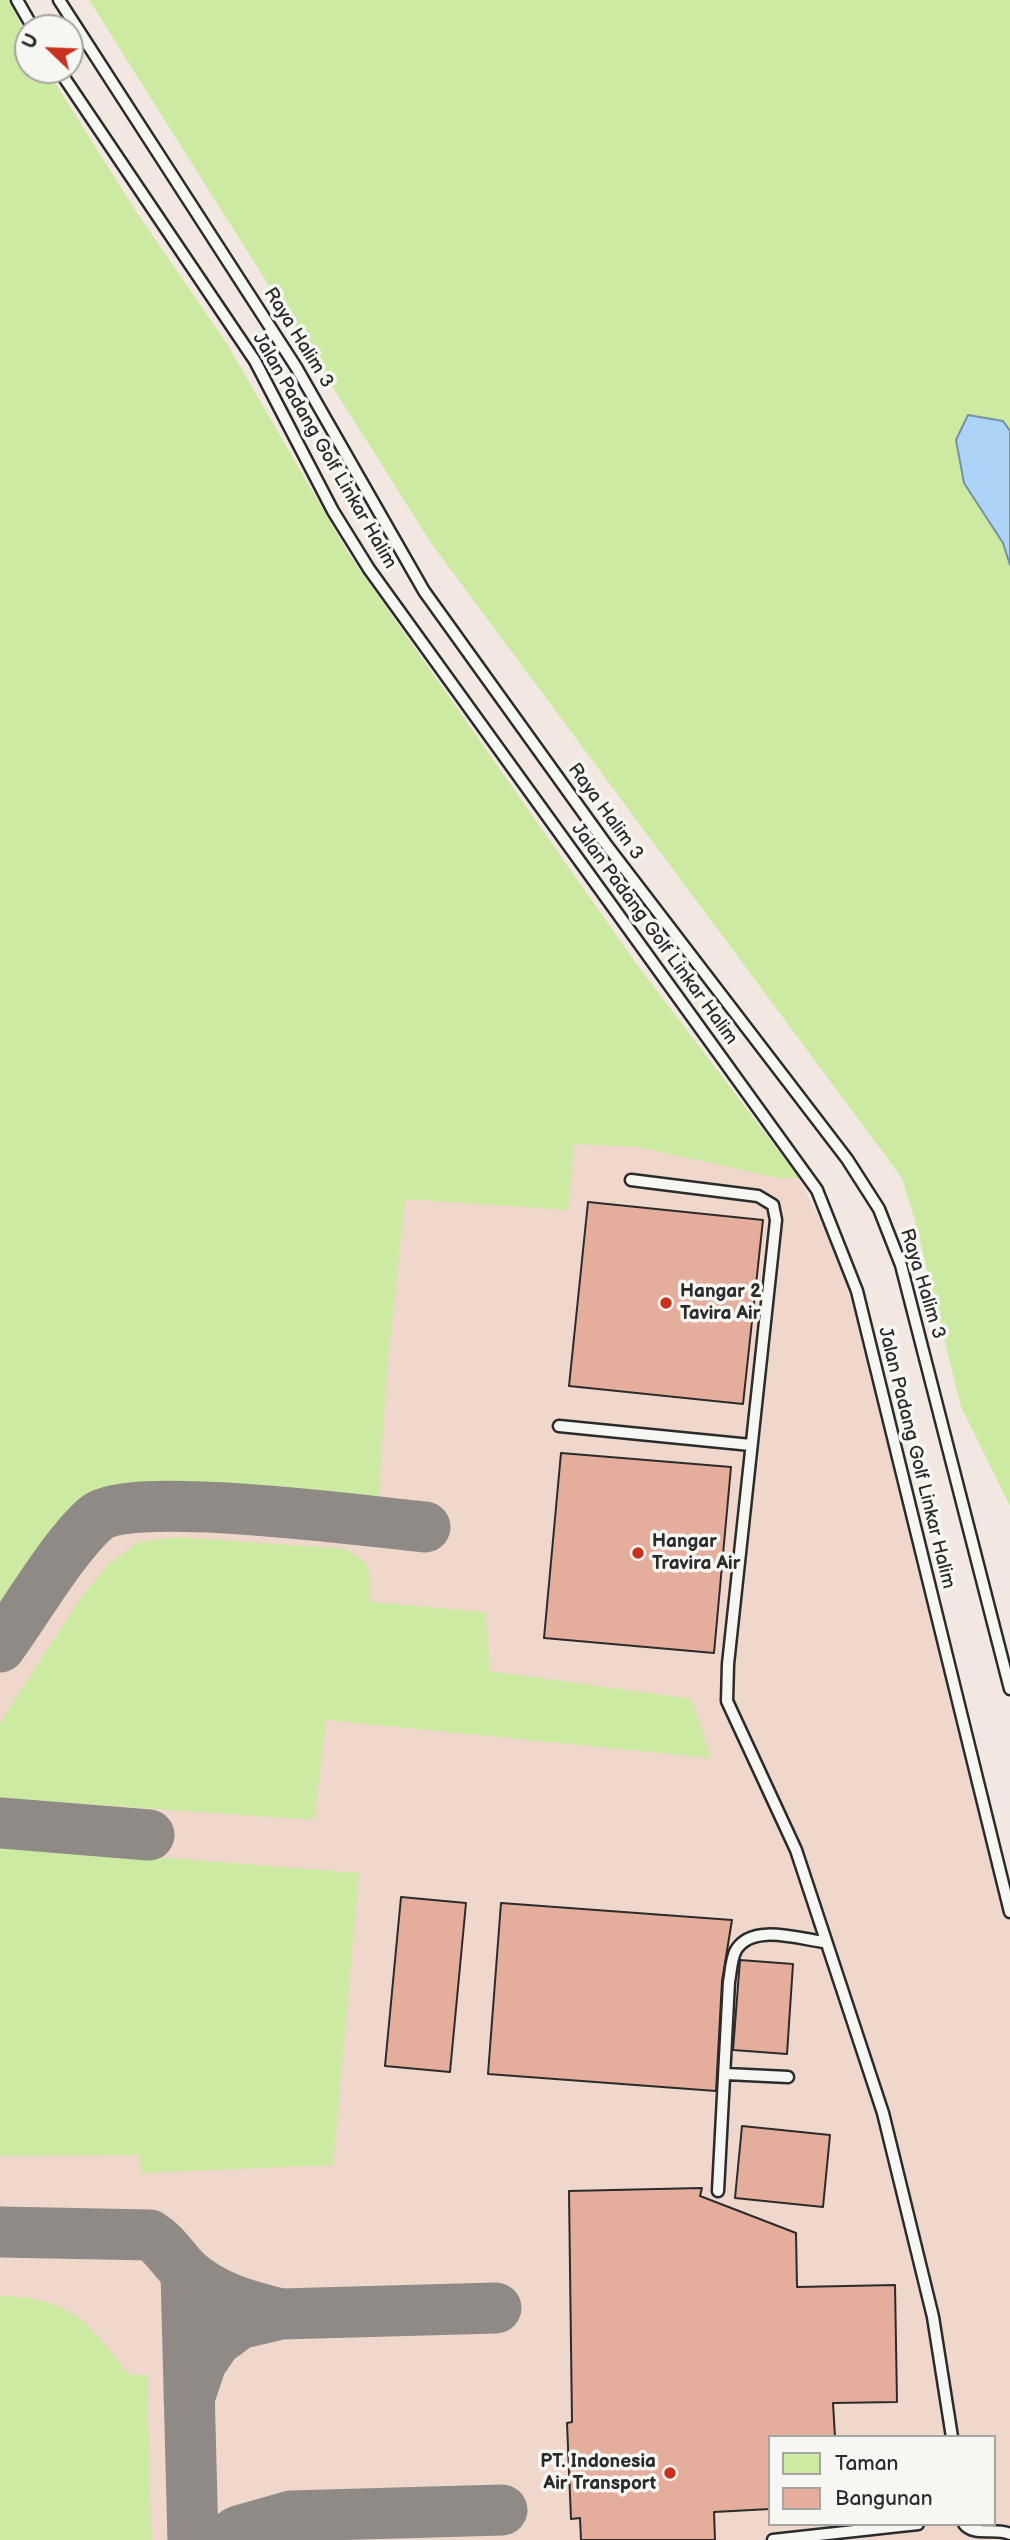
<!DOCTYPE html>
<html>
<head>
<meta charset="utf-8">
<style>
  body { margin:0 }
  #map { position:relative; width:1010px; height:2540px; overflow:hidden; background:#f3e8e1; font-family:"Balsamiq Sans",sans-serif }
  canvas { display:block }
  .legend { position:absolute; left:768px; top:2435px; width:228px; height:91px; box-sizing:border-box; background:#f6f6f2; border:2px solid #a5a5a2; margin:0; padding:9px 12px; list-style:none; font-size:21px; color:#2b2b2b }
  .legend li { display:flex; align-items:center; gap:14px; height:35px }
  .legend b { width:35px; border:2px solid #a5a5a2 }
  .north { position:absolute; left:14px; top:14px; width:70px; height:70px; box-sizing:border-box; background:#f6f6f2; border:2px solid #a5a5a2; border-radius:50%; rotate:293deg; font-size:19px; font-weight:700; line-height:28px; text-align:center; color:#2b2b2b }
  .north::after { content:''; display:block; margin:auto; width:24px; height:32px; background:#c8321e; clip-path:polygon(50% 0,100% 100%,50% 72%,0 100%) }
</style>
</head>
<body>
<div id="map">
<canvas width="1010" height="2540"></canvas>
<ul class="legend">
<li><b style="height:19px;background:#cceaa1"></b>Taman</li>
<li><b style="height:19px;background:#e5ae9c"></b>Bangunan</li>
</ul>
<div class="north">U</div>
</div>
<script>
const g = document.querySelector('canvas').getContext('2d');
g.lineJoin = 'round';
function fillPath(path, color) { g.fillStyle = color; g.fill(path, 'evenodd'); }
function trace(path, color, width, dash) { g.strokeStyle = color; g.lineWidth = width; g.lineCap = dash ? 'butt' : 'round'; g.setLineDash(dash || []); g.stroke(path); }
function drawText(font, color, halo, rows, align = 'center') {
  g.font = font + ' "Balsamiq Sans",sans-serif'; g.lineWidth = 7; g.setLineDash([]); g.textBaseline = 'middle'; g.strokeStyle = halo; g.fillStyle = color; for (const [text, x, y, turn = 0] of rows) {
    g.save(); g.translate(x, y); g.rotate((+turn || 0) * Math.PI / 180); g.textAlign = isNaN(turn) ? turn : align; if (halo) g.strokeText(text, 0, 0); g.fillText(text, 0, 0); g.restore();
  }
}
fillPath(new Path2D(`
  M0,0H9L28,40V70H47L135,210L227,344L348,553L635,962L799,1178L839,1257L855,1302L1010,1902V2540H0ZM770,2437H994V2524H770Z`), '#efd7cc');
fillPath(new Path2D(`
  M0,0H9L28,40V70H47L135,210L227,344L348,553L635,962L799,1178H778L638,1147L574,1144L568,1210L405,1199L387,1368L377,1518L354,1520L242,1510L128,1509L98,1516L77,1539L0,1650Z
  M89,0H1010V1506L961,1407L915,1221L902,1178L431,543Z
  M176,1537L345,1549C375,1565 369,1572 370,1602L485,1612L490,1671L691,1699L711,1758L326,1720L314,1820L0,1798V1723L82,1596L109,1564L136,1543Z
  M0,1845L359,1873L333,2165L141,2173L140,2155L0,2156Z
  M0,2296C73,2298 86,2321 129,2375H147L151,2540H0Z`), '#cceaa1');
const water = new Path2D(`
  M968,415L1003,421L1010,431V565L1003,543L964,483L956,440Z`);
fillPath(water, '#abd4f6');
trace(water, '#7890a5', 2);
trace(new Path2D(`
  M0,1647C27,1610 63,1547 96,1518C129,1489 372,1522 425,1527
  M0,1823L149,1835
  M0,2232L150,2235C166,2245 174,2261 187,2273C214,2297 248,2306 281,2314
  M186,2273L193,2540
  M189,2399L201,2363L216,2341L239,2324L281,2314L496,2308
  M226,2540L238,2531L291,2516L502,2510`), '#8f8a86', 51);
const building = new Path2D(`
  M588,1202L763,1220L743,1404L569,1386Z
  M561,1453L731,1467L714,1653L544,1638Z
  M401,1897L466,1903L450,2072L385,2066Z
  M501,1903L732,1920L722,1981L716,2091L488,2074Z
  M740,1960L793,1964L787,2054L733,2050Z
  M742,2126L830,2135L823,2207L735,2198Z
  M702,2188L700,2196L796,2233L797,2287L895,2285L897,2402L833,2403L835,2437H770V2509L714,2512L715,2540H581L580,2518L571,2519L567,2423L572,2422L569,2191Z`);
fillPath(building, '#e5ae9c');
trace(building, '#2b2b2b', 2);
const lane = new Path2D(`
  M17,0L33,28
  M59,0L296,367L424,591L605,843L847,1159L879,1209L901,1265L1010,1689
  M59,70L255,361L333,511L369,569L817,1190L857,1291L1010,1912
  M631,1180L758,1196L773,1205L776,1220L728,1664L727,1701L796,1850L883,2113L933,2317L952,2437
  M559,1426L751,1445
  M726,2074L788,2077
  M718,2191L729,1982C731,1972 731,1959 736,1950C752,1923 799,1939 824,1942
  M964,2524C974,2537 995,2527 1010,2534
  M773,2540L918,2524`);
trace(lane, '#2b2b2b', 15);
trace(lane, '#f6f6f2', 10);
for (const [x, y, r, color] of [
  [666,1303,7,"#c8321e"],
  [638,1553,7,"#c8321e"],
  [670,2473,7,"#c8321e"]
]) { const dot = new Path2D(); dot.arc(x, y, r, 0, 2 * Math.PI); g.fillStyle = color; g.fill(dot); trace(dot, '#f6f6f2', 2.5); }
drawText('19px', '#2b2b2b', '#f6f6f2', [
  ["Raya Halim 3",298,338,58],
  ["Jalan Padang Golf Linkar Halim",324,451,60],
  ["Raya Halim 3",605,812,54],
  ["Jalan Padang Golf Linkar Halim",654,934,54],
  ["Raya Halim 3",922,1284,73],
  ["Jalan Padang Golf Linkar Halim",916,1458,76]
]);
drawText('bold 19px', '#2b2b2b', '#f6f6f2', [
  ["Hangar 2",680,1292],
  ["Tavira Air",680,1314],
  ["Hangar",652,1542],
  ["Travira Air",652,1564],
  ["PT. Indonesia",656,2462,"right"],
  ["Air Transport",656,2484,"right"]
], 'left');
</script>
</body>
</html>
